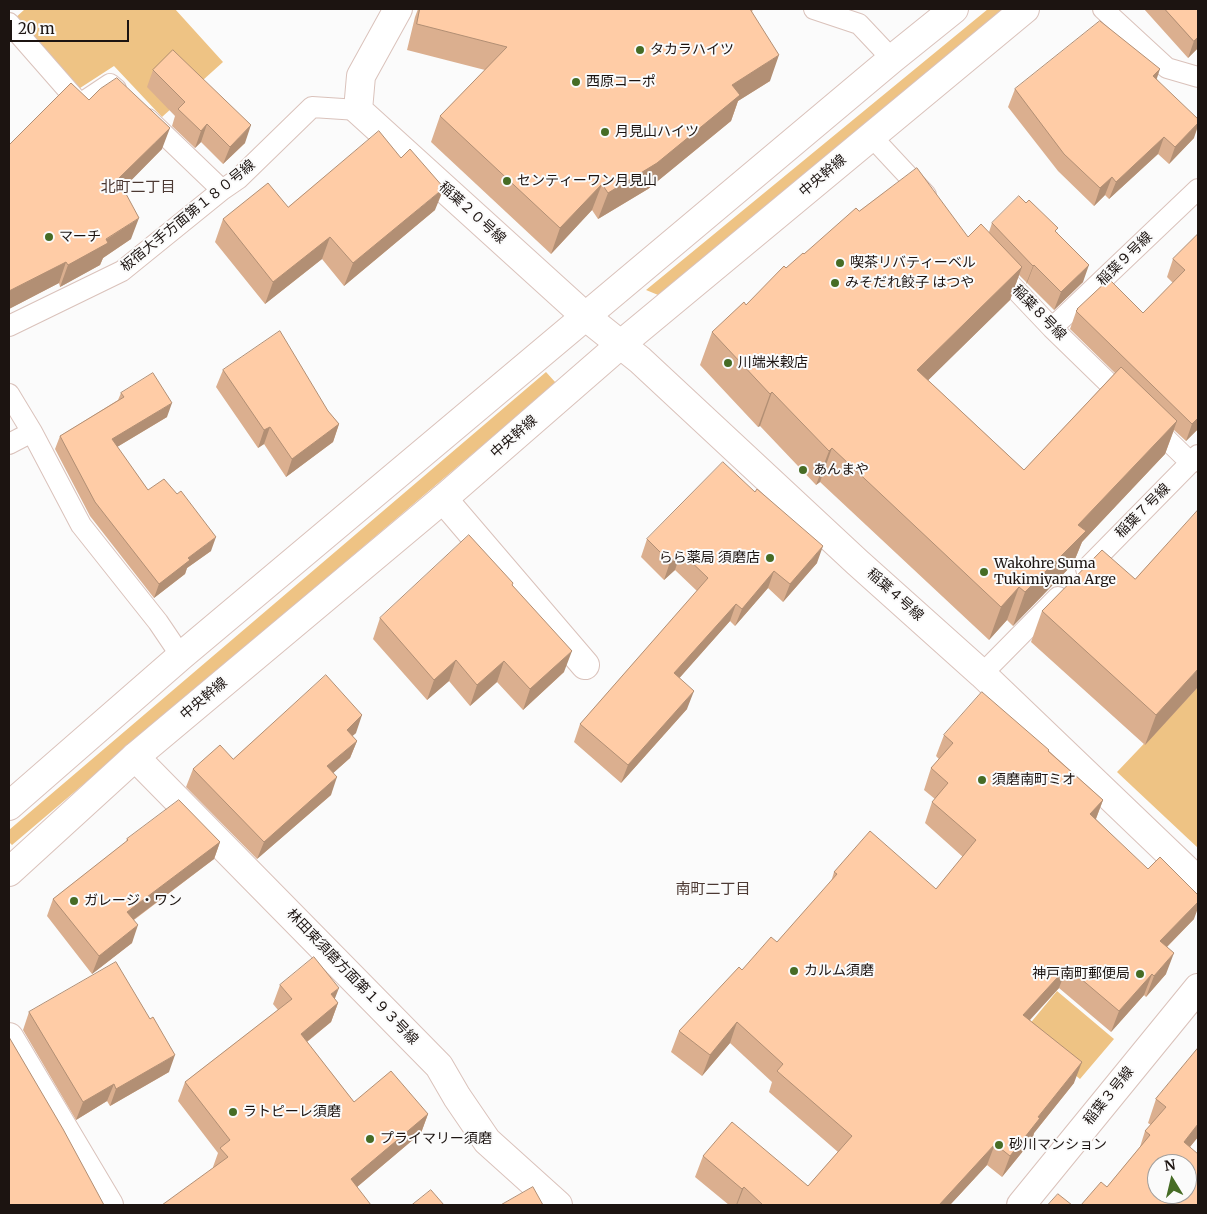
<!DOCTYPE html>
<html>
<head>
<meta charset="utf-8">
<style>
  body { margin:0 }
  #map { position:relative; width:1207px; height:1214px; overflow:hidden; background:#fbfbfb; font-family:Merriweather,serif }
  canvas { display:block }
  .frame { position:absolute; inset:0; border:10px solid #1c1411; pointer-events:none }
  .north { position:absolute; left:1147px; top:1154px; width:50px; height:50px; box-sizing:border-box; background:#fbfbfb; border:1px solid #a29f9d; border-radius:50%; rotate:351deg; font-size:14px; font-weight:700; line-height:20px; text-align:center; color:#1c1411 }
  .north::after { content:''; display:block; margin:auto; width:18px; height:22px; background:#466c25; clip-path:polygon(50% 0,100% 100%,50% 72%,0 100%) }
  .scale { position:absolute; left:10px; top:20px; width:119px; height:22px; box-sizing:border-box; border:2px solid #1c1411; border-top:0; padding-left:6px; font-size:15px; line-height:18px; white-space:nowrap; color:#1c1411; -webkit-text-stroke:4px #fbfbfb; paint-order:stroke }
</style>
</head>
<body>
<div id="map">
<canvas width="1207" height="1214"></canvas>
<div class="frame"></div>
<div class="north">N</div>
<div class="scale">20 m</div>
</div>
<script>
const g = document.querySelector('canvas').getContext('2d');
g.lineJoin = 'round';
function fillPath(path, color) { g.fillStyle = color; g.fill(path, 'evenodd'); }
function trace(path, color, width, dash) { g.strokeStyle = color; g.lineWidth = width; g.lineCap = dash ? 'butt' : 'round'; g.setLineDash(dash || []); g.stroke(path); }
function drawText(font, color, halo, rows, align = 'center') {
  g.font = font + ' Merriweather,"Noto Sans JP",serif'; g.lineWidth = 4; g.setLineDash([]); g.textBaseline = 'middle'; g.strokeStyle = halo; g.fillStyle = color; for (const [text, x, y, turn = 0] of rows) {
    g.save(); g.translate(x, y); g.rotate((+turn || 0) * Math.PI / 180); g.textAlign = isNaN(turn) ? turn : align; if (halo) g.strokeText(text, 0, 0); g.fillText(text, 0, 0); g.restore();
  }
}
fillPath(new Path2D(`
  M25,9H175L223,62L162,117L114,66L77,90L13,20Z
  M988,9H1012L663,297L646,290Z
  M546,372L556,383L12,845L9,842V830Z
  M1198,687V848L1117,772Z
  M1057,991L1114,1039L1080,1079L1023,1032Z`), '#eec384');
const service = new Path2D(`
  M814,9L859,24L892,59
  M1103,9L1167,68L1198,77
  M9,23L80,104L110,84L116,89
  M148,119L222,190
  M871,136L926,195
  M996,269L1052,328L1127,401
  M9,326L122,271L222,190L238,179L312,107L358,110
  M1052,328L1198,189
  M9,394L32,432L81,525L158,622L181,656
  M1150,423L1191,463
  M9,444L32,432
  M1086,569L1198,455
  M982,674L1058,597`);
const minor = new Path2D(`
  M398,9L361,76L358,110L585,316L640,360L857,562L982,674L1198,881
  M443,499L585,665
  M135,757L439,1066L457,1097L487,1141L558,1205
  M9,1037L109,1205
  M1021,1205L1198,988`);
const tertiary = new Path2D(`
  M9,806L181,656L892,59L954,9
  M9,872L135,757L443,499L620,345L1025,9`);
trace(service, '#dac2bb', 22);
trace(minor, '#dac2bb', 30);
trace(tertiary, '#dac2bb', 30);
trace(service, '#fff', 20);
trace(minor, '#fff', 28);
trace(tertiary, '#fff', 28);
fillPath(new Path2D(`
  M418,9H753L752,12L770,81L738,101L731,121L648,189L598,219L592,210L551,254L431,142L440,116L485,70L407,50L415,17Z
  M1144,9H1198V48L1188,58Z
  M153,70L245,143L223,164L201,142L195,148L172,126L175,116L147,87Z
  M1157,79L1194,138L1169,164L1158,154L1109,199L1105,195L1094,206L1058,171L1008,107L1015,89Z
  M89,100L162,149L123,188L131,239L103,258L100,265L60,287L59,283L9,309V145Z
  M288,207L435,210L344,286L322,259L265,304L215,242L223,219Z
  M859,211L968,237L989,232L992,223L1057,232L1083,282L1054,310L1019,275L1010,300L928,380L1024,470L1115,373L1070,329L1077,309L1143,313L1173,283L1167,277L1173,259L1198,234V429L1186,441L1174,430L1165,454L1082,542L1073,564L1013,626L1007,620L989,640L820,482L816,485L760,426L758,427L700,365L712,332L746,305L786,268Z
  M223,370L328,411L339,424L333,442L286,477L264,444L258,448L216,387Z
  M121,393L167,417L117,447L148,490L211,551L187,568L185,574L154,598L90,516L55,449L60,436L118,400Z
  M647,539L817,563L783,602L768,588L735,626L730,621L679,678L687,709L621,783L574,742L580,724L697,591L675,570L664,580L641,557Z
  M1135,579L1198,687L1145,745L1031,642L1042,611Z
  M513,586L564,672L523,710L497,682L470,706L449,681L427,700L373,639L380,618Z
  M356,733L352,736L357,741L350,758L333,773L331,795L257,859L186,787L193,769L233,759Z
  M944,735L1049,751L1103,800L1096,819L1194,919L1167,947L1166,974L1146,997L1144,995L1111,1032L1059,988L1030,1020L1074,1083L1034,1133L1032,1140L1002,1177L987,1165L950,1205H729L695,1177L703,1156L808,1186L838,1152L769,1092L772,1082L730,1043L702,1076L671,1052L679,1031L742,970L777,942L831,882L834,872L936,889L963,857L925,823L932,802L935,799L924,790L931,768L939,759L936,756Z
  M127,839L220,842L214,859L134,920L132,943L92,974L47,916L53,899L126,842Z
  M280,985L335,999L338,1003L331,1022L307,1042L354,1102L428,1114L421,1133L357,1187L214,1167H213L218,1153L178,1101L185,1082L278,1010L273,1004Z
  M29,1012L169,1072L110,1106L107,1101L76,1120L23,1030Z
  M1198,1048V1137L1190,1147L1107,1187L1140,1147L1145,1131L1151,1125L1148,1123L1156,1099Z`), '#dbaf8f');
fillPath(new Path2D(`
  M1198,37V48L1188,58L1194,41Z
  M779,55L770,81L738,101L731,121L648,189L598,219L608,193L732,85Z
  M1160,69L1154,87L1153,76Z
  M1198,123V126L1194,138L1169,164L1175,147Z
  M207,124L201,142L195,148L201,131Z
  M251,125L245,143L223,164L230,147Z
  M170,128L162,149L111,201L118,179Z
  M1164,137L1158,154L1109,199L1116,182Z
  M1112,177L1105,195L1094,206L1100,188Z
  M602,184L592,210L551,254L560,228Z
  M444,188L435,210L344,286L353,263Z
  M139,218L131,239L103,258L100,265L60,287L68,265Z
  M330,237L322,259L265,304L273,282Z
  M66,262L59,283L9,309V291Z
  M1034,265L1027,283L1026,284L1033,266Z
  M1089,265L1083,282L1054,310L1061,292Z
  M1022,267L1010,300L905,403L917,370Z
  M772,392L760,426L758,427L770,394Z
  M172,403L167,417L107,453L112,439Z
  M1198,418V429L1186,441L1192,424Z
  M1177,421L1165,454L1082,542L1073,564L1013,626L1025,592L1078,525Z
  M339,424L333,442L286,477L292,459Z
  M270,427L264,444L258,448L264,430Z
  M832,448L820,482L816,485L829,451Z
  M216,537L211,551L187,568L185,574L154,598L159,584L188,558Z
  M823,546L817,563L783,602L790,584Z
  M681,552L675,570L664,580L670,562Z
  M774,571L768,588L735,626L742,609Z
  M1019,587L1007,620L989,640L1001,607Z
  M736,604L730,621L668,691L674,673Z
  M572,651L564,672L523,710L530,689Z
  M456,660L449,681L427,700L434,680Z
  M504,661L497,682L470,706L477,685Z
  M1198,669V687L1145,745L1156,715Z
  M694,691L687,709L621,783L628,765Z
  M362,715L356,733L340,747L347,730Z
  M357,741L350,758L321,784L327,766Z
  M337,777L331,795L257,859L264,842Z
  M1103,800L1095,821L1090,814Z
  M220,842L214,859L121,929L127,912Z
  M1198,902V908L1194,919L1152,962L1160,941Z
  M138,925L132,943L92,974L99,956Z
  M1174,953L1166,974L1146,997L1154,976Z
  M1067,967L1059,988L1015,1036L1023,1015Z
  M1152,974L1144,995L1111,1032L1119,1011Z
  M339,988L332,1006L331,994Z
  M338,1003L331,1022L294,1052L301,1034Z
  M737,1022L730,1043L702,1076L710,1055Z
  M175,1055L169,1072L110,1106L116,1089Z
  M1082,1062L1074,1083L1034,1133L1032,1140L1002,1177L1010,1156L1038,1117Z
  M114,1084L107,1101L76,1120L83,1102Z
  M428,1114L421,1133L344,1198L351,1179Z
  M1198,1124V1137L1176,1164L1184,1142Z
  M995,1144L987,1165L950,1205H939Z
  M744,1187L737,1205H736L742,1189Z`), '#b28f74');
const building = new Path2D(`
  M420,9H750L779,55L732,85L740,95L657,163L608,193L602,184L560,228L440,116L507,47L417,24Z
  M1165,9H1198V37L1194,41Z
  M1100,21L1160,69L1153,76L1198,119V123L1175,147L1164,137L1116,182L1112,177L1100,188L1064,154L1015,89Z
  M173,50L251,125L230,147L207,124L201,131L178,109L185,102L153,70Z
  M117,78L170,128L118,179L139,218L106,239L108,243L68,265L66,262L9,291V145L71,83L89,100L100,89Z
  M379,131L401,158L410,149L444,188L353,263L330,237L273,282L223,219L268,183L288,207Z
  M917,168L968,237L981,224L1022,267L917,370L1024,470L1121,367L1177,421L1078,525L1086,531L1025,592L1019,587L1001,607L832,448L829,451L772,392L770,394L712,332L744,302L746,305L784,266L786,268L803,253L804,254L856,208L859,211Z
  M1019,196L1026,203L1029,200L1058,228L1055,231L1089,265L1061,292L1034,265L1033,266L992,223Z
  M1198,234V418L1192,424L1076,311L1078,309H1077L1109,279L1143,313L1185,270L1173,259Z
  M280,331L328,411L339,424L292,459L270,427L264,430L223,370Z
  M153,373L172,403L112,439L148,490L164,479L177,494L181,491L216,537L188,558L190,560L159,584L95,502L60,436L124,397L121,393Z
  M723,462L755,492L757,489L823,546L790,584L774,571L742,609L736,604L674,673L694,691L628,765L580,724L708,578L681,552L670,562L647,539Z
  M1198,510V669L1156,715L1042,611L1102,550L1135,579Z
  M469,535L513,583L512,585L572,651L530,689L504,661L477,685L456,660L434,680L380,618Z
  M326,675L362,715L347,730L357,741L327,766L337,777L264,842L193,769L220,745L233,759Z
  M982,692L1049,750L1048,751L1103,800L1090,814L1148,869L1160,857L1198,895V902L1160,941L1174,953L1154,976L1152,974L1119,1011L1067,967L1023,1015L1082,1062L1038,1117L1040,1118L1010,1156L995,1144L939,1205H763L744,1187L742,1189L703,1156L732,1122L808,1186L852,1136L777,1071L783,1064L737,1022L710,1055L679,1031L739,967L742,970L771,937L777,942L837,874L834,872L870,831L936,889L976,840L932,802L948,783L931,768L953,743L944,735Z
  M179,800L220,842L127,912L138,925L99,956L53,899L128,840L127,839Z
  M314,957L339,988L331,994L338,1003L301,1034L354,1102L391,1071L428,1114L351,1179L371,1205H162L228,1157L220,1148L230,1140L185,1082L292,999L280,985Z
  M116,962L150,1019L153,1017L175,1055L116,1089L114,1084L83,1102L29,1012Z
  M9,1037L63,1129L104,1205H9Z
  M1198,1048V1124L1184,1142L1198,1154V1205H1081L1101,1182L1107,1187L1150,1135L1145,1131L1166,1107L1156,1099ZM1157,1164H1187V1194H1157Z
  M533,1187L543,1205H501Z
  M431,1190L444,1205H412Z
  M1058,1194L1072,1205H1048Z`);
fillPath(building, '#ffcca6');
trace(building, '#b28f74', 1);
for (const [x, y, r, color] of [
  [640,50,5,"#466c25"],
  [576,82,5,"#466c25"],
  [605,132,5,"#466c25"],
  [507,181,5,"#466c25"],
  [49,237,5,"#466c25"],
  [840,263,5,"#466c25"],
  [835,283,5,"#466c25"],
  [728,363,5,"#466c25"],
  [803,470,5,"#466c25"],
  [770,558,5,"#466c25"],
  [984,572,5,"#466c25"],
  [982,780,5,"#466c25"],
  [74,901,5,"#466c25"],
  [794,971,5,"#466c25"],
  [1140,974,5,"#466c25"],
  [233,1112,5,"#466c25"],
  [370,1139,5,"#466c25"],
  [999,1145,5,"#466c25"]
]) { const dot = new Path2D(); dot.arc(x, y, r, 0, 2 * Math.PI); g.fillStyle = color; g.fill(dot); trace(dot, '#fbfbfb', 2); }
drawText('14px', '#1c1411', '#fbfbfb', [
  ["タカラハイツ",650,50],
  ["西原コーポ",586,82],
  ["月見山ハイツ",615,132],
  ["センティーワン月見山",517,181],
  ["マーチ",59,237],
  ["喫茶リバティーベル",850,263],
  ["みそだれ餃子 はつや",845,283],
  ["川端米穀店",738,363],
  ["あんまや",813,470],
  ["らら薬局 須磨店",760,558,"right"],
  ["Wakohre Suma",994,564],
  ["Tukimiyama Arge",994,580],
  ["須磨南町ミオ",992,780],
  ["ガレージ・ワン",84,901],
  ["カルム須磨",804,971],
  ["神戸南町郵便局",1130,974,"right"],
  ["ラトピーレ須磨",243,1112],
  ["プライマリー須磨",380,1139],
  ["砂川マンション",1009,1145]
], 'left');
drawText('14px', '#1c1411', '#fbfbfb', [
  ["中央幹線",823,176,-40],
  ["稲葉２０号線",472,213,42],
  ["板宿大手方面第１８０号線",188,216,-39],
  ["稲葉９号線",1125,259,-44],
  ["稲葉８号線",1039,313,46],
  ["中央幹線",514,437,-41],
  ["稲葉７号線",1143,511,-45],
  ["稲葉４号線",895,595,42],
  ["中央幹線",204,699,-40],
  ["林田東須磨方面第１９３号線",352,977,46],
  ["稲葉３号線",1109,1096,-51]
]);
drawText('15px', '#4c3933', '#fbfbfb', [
  ["北町二丁目",138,188],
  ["南町二丁目",713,890]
]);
</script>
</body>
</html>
